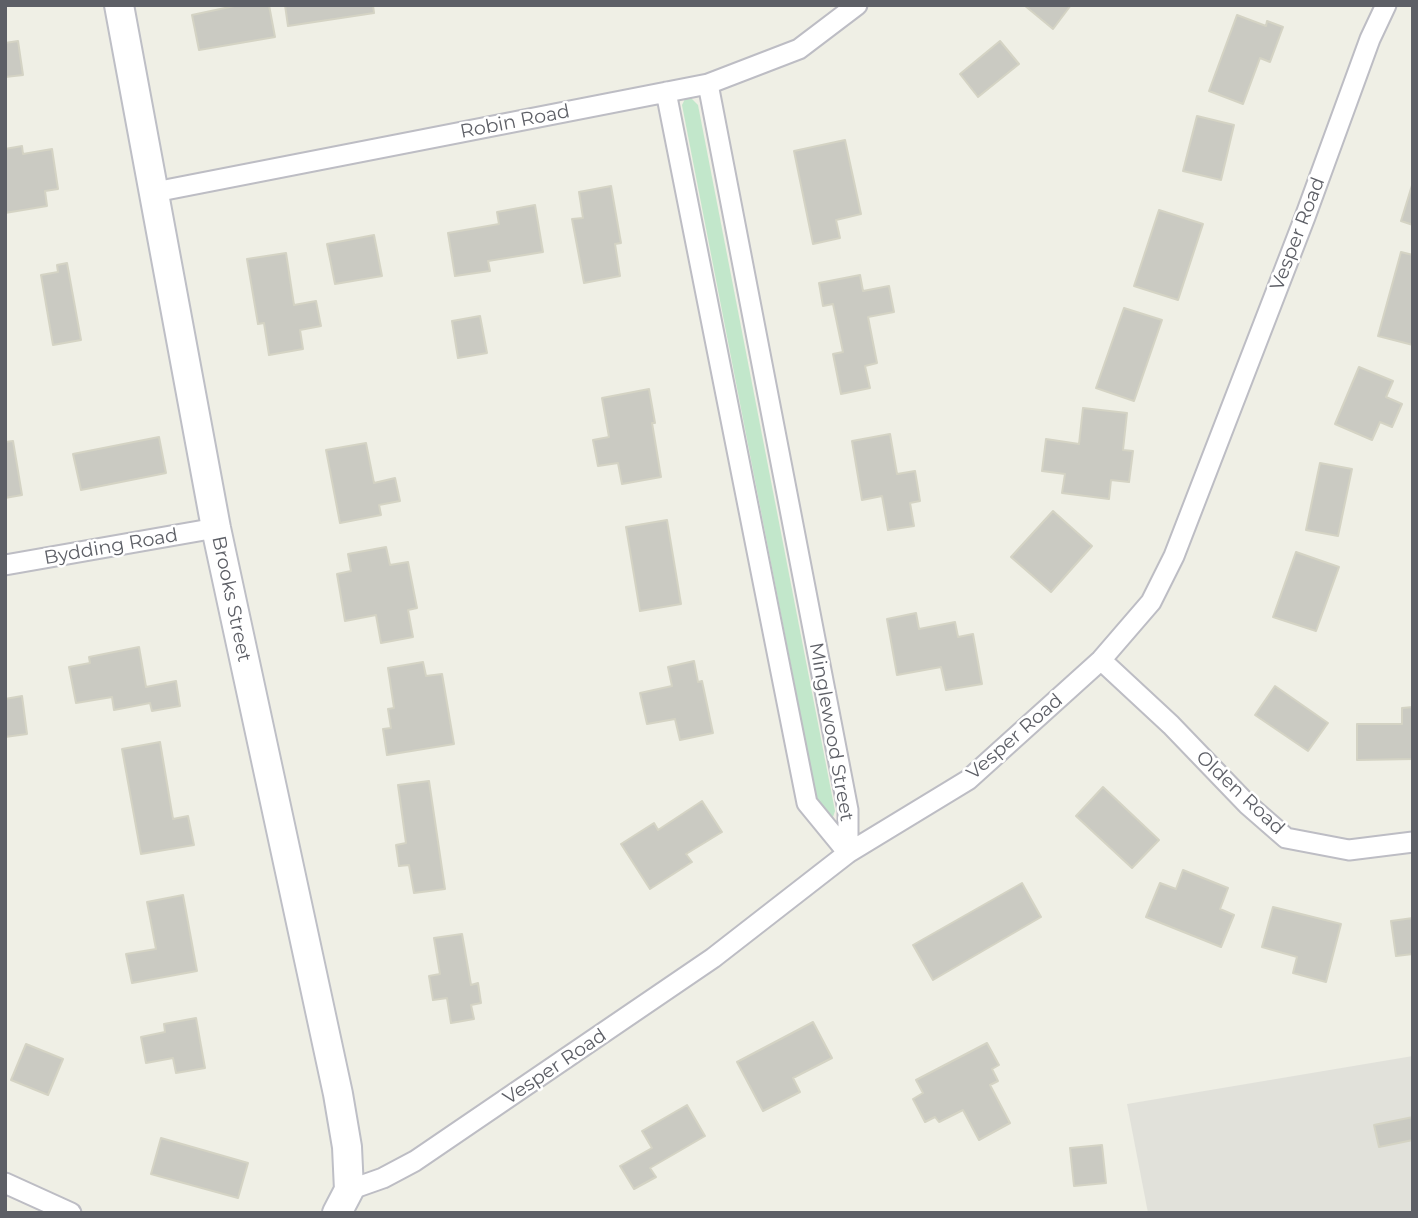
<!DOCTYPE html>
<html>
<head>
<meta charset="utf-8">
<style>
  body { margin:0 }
  #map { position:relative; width:1418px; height:1218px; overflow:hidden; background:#efefe5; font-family:Montserrat,sans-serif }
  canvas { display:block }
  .frame { position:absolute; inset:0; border:7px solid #5d5f66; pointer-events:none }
</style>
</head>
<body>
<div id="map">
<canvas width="1418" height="1218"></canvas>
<div class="frame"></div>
</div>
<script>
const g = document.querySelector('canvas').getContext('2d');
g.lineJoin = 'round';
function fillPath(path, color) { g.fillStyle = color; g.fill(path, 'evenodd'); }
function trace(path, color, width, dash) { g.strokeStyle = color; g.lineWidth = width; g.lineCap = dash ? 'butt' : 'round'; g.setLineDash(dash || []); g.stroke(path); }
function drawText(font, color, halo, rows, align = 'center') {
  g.font = font + ' Montserrat,sans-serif'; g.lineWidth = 5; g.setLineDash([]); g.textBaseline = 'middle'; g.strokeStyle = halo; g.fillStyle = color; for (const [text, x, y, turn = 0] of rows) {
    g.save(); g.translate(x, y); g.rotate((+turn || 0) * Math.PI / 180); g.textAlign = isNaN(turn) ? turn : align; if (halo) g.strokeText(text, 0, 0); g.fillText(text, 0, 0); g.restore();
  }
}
fillPath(new Path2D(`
  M1413,1056V1213H1148L1127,1104Z`), '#e1e1da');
fillPath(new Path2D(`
  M691,98L698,105L835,811L832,820L820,815L682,105L685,99Z`), '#c2e7cb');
const building = new Path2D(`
  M239,5H269L275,37L199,50L192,15Z
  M285,5H373L374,13L288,26Z
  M1024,5H1071L1053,29Z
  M1237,15L1266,26L1267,21L1283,27L1270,62L1260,58L1243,104L1209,91Z
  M18,41L23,75L5,77V43Z
  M1000,41L1019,64L978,97L960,74Z
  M1197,116L1234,125L1221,180L1183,171Z
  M845,140L861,214L836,220L840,238L813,244L794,151Z
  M22,146L23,154L52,149L58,189L45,191L47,206L5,213V149Z
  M1413,182V225L1401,221Z
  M611,186L621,243L615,244L620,276L584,283L572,219L583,218L579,192Z
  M535,205L543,252L488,261L490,271L455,276L448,233L499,224L497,212Z
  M1159,210L1203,224L1178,300L1134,286Z
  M374,235L382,276L335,284L327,244Z
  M1401,252L1413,255V345L1378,336Z
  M286,253L294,305L316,301L321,326L300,330L303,349L269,355L264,323L258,324L247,259Z
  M67,263L81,340L53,345L41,275L58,272L57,265Z
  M860,275L863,291L889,286L894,312L868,317L877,363L865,366L870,388L841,394L833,354L843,352L833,304L823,306L819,283Z
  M1124,308L1162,320L1134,401L1096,388Z
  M480,316L487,353L458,358L452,321Z
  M1359,367L1393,381L1386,397L1402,404L1392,427L1380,422L1372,440L1335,424Z
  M649,389L655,423H652L661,477L622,484L618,463L598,466L593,440L609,437L602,398Z
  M1083,408L1127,413L1123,450L1133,451L1129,482L1111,480L1109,499L1062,493L1065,474L1042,471L1046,439L1079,444Z
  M890,434L897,474L915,471L920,501L910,503L914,526L888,530L882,496L862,500L852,441Z
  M159,437L166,473L81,490L73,454Z
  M13,441L22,495L5,498V442Z
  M366,443L374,483L395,478L400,501L379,505L381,515L340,523L326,450Z
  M1320,463L1352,469L1338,536L1306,530Z
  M1053,511L1092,546L1051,592L1011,557Z
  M667,520L681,604L640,611L626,527Z
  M386,547L390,565L408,562L417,608L408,610L413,637L381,643L376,615L345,621L337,574L351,571L348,554Z
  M1296,552L1339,567L1316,631L1273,617Z
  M916,613L919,629L955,622L958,637L973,634L982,684L946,690L941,667L897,675L887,619Z
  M139,647L146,687L176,681L180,706L152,711L150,703L114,710L112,697L76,703L69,667L90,663L89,657Z
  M694,661L698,682L702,681L713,733L680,740L675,719L647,724L640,693L672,686L668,667Z
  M423,662L426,676L442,674L454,744L387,755L383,729L391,728L388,709L394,708L388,668Z
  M1275,686L1328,723L1308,751L1255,715Z
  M22,696L27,734L5,737V699Z
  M1413,707V759L1357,760V724H1402V708Z
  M160,742L173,819L188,816L194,845L141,854L122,749Z
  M429,781L445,889L414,893L409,865L399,866L396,845L406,843L398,785Z
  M1103,787L1159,840L1132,868L1076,816Z
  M702,801L722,832L686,854L692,862L650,889L621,844L654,823L658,830Z
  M1183,870L1228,888L1220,909L1234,915L1221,947L1146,917L1160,883L1176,889Z
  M1022,883L1041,917L933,980L913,945Z
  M183,895L197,971L132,983L126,954L156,949L147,902Z
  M1273,907L1341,924L1326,982L1293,973L1297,957L1262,947Z
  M1413,918V954L1396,956L1391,921Z
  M462,934L471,985L478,983L481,1003L471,1005L474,1019L451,1023L447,998L433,1000L429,976L440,974L434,938Z
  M196,1018L205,1068L176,1073L173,1058L146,1063L141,1037L165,1032L164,1024Z
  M813,1022L832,1058L793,1078L800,1092L763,1111L737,1062Z
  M987,1043L999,1065L992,1069L998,1081L990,1085L1010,1123L979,1140L963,1110L939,1122L935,1117L925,1122L913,1099L923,1093L916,1080Z
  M26,1044L63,1059L48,1095L11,1080Z
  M687,1105L705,1136L650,1168L656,1177L634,1189L620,1166L652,1148L642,1131Z
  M1413,1117V1140L1379,1147L1374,1125Z
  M161,1138L248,1163L238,1198L151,1174Z
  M1102,1145L1106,1183L1074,1186L1070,1148Z`);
fillPath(building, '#cacac2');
trace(building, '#d4d3c4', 2);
const street = new Path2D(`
  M708,84L848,810V853
  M666,92L807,803L848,853
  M155,192L708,84L799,49L857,5
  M5,565L216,528
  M1101,660L1171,725L1247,804L1286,838L1349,850L1413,842
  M5,1183L71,1213
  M349,1190L383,1178L415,1161L713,958L848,853L968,780L1101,660L1151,602L1174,556L1305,217L1370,39L1386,5`);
const secondary = new Path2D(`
  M119,5L216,528L338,1094L347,1147L349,1190L337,1213`);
trace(street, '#bdbdc4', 23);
trace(secondary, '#bebfc6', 32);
trace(street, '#fff', 19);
trace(secondary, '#fff', 28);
drawText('19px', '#5d5f66', '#fff', [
  ["Robin Road",515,122,-11],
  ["Vesper Road",1298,234,-69],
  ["Bydding Road",111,547,-10],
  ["Brooks Street",231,599,78],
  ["Minglewood Street",831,732,80],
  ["Vesper Road",1015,737,-41],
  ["Olden Road",1240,793,43],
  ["Vesper Road",555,1067,-34]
]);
</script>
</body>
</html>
